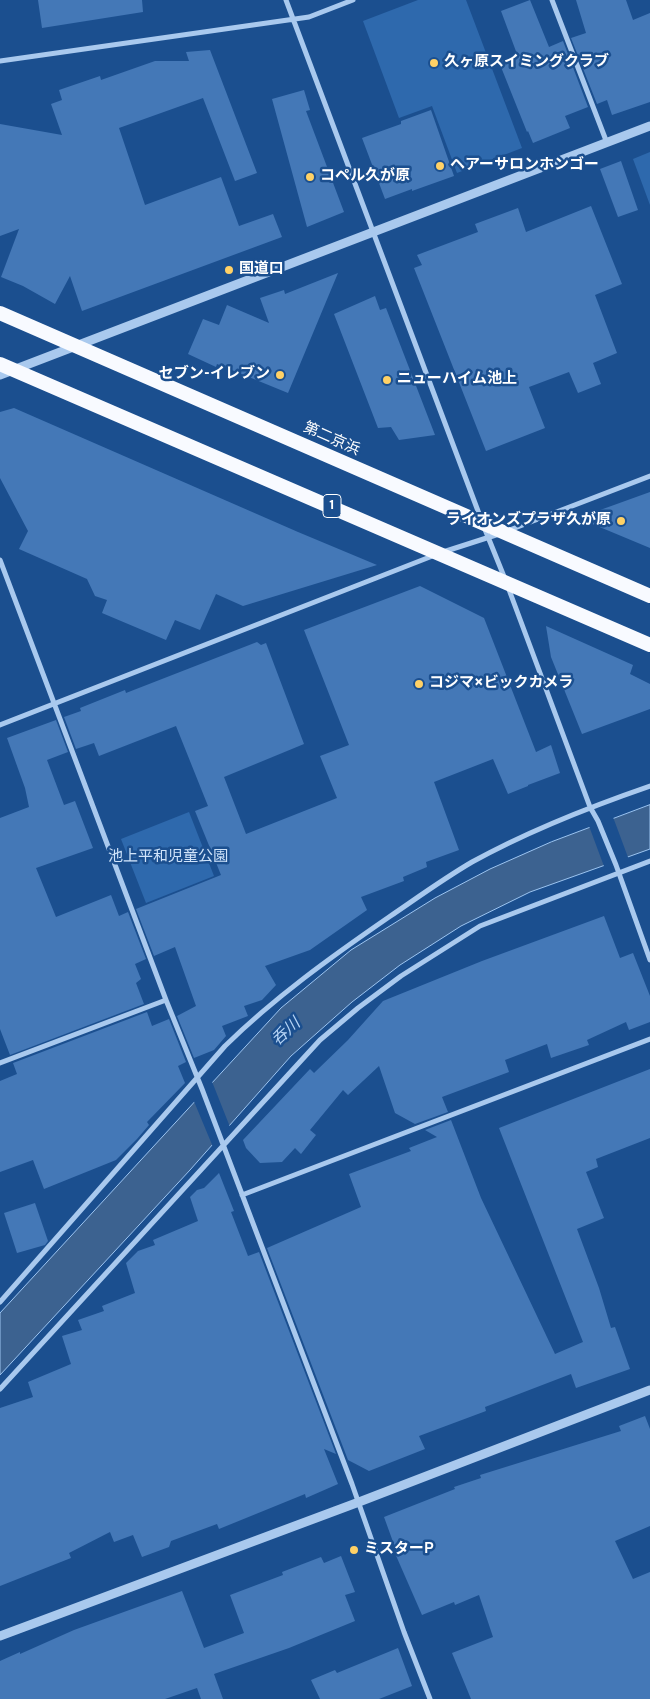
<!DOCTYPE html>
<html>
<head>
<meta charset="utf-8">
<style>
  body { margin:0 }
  canvas { display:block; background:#1b4f8f }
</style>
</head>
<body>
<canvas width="650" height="1699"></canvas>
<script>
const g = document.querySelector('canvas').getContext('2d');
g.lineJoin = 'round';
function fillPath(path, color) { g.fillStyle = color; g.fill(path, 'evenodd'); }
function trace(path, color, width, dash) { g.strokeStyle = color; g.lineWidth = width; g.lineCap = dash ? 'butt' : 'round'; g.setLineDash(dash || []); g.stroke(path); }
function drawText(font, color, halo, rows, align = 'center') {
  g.font = font + ' Overpass,"Noto Sans JP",sans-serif'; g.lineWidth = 5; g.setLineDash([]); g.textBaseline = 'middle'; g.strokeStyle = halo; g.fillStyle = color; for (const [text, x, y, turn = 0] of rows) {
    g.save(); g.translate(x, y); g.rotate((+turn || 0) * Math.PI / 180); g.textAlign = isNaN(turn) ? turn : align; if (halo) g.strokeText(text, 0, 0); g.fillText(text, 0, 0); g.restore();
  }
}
fillPath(new Path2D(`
  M418,0H466L522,148L457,173L432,106L399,118L363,21Z
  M650,152V205L633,159Z
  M189,812L214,876L146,903L121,839Z`), '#2e69ad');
const water = new Path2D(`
  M650,805V849L530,892L461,926L400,965L352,1002L291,1056L190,1170L0,1375V1313L281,1008L351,950L435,898L490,869L551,842Z`);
fillPath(water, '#3c6290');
trace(water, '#9cc4f0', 1);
fillPath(new Path2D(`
  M613,817L629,860L605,869L589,826Z
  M211,1079L230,1127L213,1147L193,1099Z`), '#1b4f8f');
fillPath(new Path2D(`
  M38,0H142L143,12L42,28Z
  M530,0L549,47L563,41L588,107L565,116L570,128L533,143L528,131L527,132L499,62L517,54L501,11Z
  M576,0H626L633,20L650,13V102L612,115L607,100L597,104L571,38L586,33Z
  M210,50L257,173L235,181L203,98L119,128L145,205L221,177L239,226L273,214L282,237L82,311L70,276L55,304L23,286L1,277L19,229L0,236V124L62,135L51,104L62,100L59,90L100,76L101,80L155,61H189L186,52Z
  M304,90L310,110L306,111L344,212L307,227L272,99Z
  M431,110L454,176L412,191V189L385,199L362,138L401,124V121Z
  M621,161L638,210L618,217L600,169Z
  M591,206L622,284L595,295L617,353L593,363L601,384L578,393L569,372L529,387L545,428L486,451L414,268L422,265L417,255L478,232L475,224L518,208L526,232Z
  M338,273L288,393L217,364L216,367L188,354L203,319L219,325L227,305L269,323L260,298L284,290L285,294Z
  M375,296L380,310L386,308L435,435L399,440L391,427L378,428L334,314Z
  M14,408L298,532L377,565L243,606L216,594L200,630L175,620L166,640L102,613L107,600L95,596L87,579L19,549L28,531L0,478V412Z
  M650,492V548L578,518Z
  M420,586L484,618L536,752L551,745L560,773L528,785V786L508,794L493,759L434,782L459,850L426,862L427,867L403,877L404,881L361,897L367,910L310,950L265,966L276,985L262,1000L244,1006L248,1016L222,1026L226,1036L214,1050L194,1058L177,1016L196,1006L175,947L154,956L136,909L221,875L195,811L208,806L176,726L99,756L94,743L76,749L64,717L81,711L80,708L125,690L126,693L257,642L261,645L266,643L304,744L224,777L246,834L337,798L320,756L349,745L304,630Z
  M546,626L633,665L630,674L650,684V709L582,734L551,657Z
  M56,720L68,752L47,760L64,805L75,801L93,848L36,868L56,917L111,895L119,916L128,912L146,959L135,964L141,979L136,983L144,1004L10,1055L0,1029V818L29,807L25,788L7,738Z
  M604,916L620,958L633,953L650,996V1022L629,1030L626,1022L587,1040L589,1045L551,1058L547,1044L505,1060L509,1072L442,1097L448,1112L415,1124L395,1113L379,1066L348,1095L343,1090L310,1130L316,1135L301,1154L295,1148L282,1162L260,1163L246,1148L243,1140L310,1069L314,1073L348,1040L383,1001L482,961Z
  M147,1012L152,1026L169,1019L186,1062L178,1066L185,1083L147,1122L149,1125L137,1139L116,1160L44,1189L33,1160L0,1172V1081L17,1074L13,1063Z
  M650,1069V1138L596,1159L598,1167L586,1172L604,1218L577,1229L599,1288L611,1328L615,1327L630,1369L576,1388L571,1374L485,1407L486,1411L419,1436L425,1449L369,1471L348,1460L267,1248L361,1207L349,1174L411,1151L409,1148L437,1137L425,1130L451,1120L481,1198L555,1354L583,1342L499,1128Z
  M219,1173L234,1211L231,1212L248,1256L259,1252L336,1454L324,1449L338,1484L306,1498L305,1494L219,1529L217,1524L171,1541L169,1547L142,1557L133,1535L114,1542L110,1532L69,1553L71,1558L0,1586V1408L33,1397L28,1382L71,1364L62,1336L82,1330L78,1320L104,1311L102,1306L135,1293L126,1263L138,1251L155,1245L153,1240L198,1221L190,1197L197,1190L204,1188Z
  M35,1203L48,1241L45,1245L17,1253L4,1213Z
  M645,1416L650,1429V1526L615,1541L633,1579L650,1572V1699H471L452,1653L493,1637L479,1595L455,1605L454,1602L422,1615L394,1551L396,1550L384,1517L455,1489L454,1487L481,1478L480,1475L621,1431L619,1426Z
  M341,1556L355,1592L345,1595L355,1621L289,1648L214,1674L223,1699H201L197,1688L165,1699H0V1661L20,1652V1654L74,1630L182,1591L204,1648L244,1633L230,1595L283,1575L282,1572L321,1557L324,1563Z
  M398,1648L412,1686L379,1699H320L311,1680L335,1670L337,1673Z`), '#4478b7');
trace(new Path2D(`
  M286,0L481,519
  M552,0L607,143
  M0,61L309,17L353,0
  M484,527L505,579
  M507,531L650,476
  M443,552L499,534
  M0,560L166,1000L202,1089L352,1484L404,1632L430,1699
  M508,587L590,807L598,821L616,865L650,960
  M0,725L435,555
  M0,1063L166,1000
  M242,1195L650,1039
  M0,1302L225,1046C275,997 331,957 389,917C417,898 443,879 472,862C528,831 589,807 650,786
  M0,1389L320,1040L358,1008L401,976L480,926L650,861`), '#a9c9ee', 5);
trace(new Path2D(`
  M0,375L650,126
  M0,1636L359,1502L650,1390`), '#a9c9ee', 9);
trace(new Path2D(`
  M0,313L650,596
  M0,364L650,645`), '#f8faff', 14);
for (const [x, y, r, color] of [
  [434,63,5,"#ffd166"],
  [440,166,5,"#ffd166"],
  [310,177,5,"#ffd166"],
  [229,270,5,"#ffd166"],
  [280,375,5,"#ffd166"],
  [387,380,5,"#ffd166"],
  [621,521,5,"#ffd166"],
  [419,684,5,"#ffd166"],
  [354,1550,5,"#ffd166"]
]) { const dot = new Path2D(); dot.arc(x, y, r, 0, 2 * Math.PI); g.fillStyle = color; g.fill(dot); trace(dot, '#1b4f8f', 2); }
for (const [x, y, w] of [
  [332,506,18]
]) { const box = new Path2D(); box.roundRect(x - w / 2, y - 11.5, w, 23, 4); g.fillStyle = '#1b4f8f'; g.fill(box); trace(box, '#fff', 1); }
drawText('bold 14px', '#fff', null, [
  ["1",332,506]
]);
drawText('bold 15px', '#fff', '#1b4f8f', [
  ["久ヶ原スイミングクラブ",444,63],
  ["ヘアーサロンホンゴー",450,166],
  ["コペル久が原",320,177],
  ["国道口",239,270],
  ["セブン-イレブン",270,375,"right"],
  ["ニューハイム池上",397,380],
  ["ライオンズプラザ久が原",611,521,"right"],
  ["コジマ×ビックカメラ",429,684],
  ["ミスターP",364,1550]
], 'left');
drawText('15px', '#fff', '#1b4f8f', [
  ["第二京浜",331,440,24]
]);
drawText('15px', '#cfe3fa', '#1b4f8f', [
  ["池上平和児童公園",168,858]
]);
drawText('italic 16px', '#b5d3f5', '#1b4f8f', [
  ["呑川",287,1033,-42]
]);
</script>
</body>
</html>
